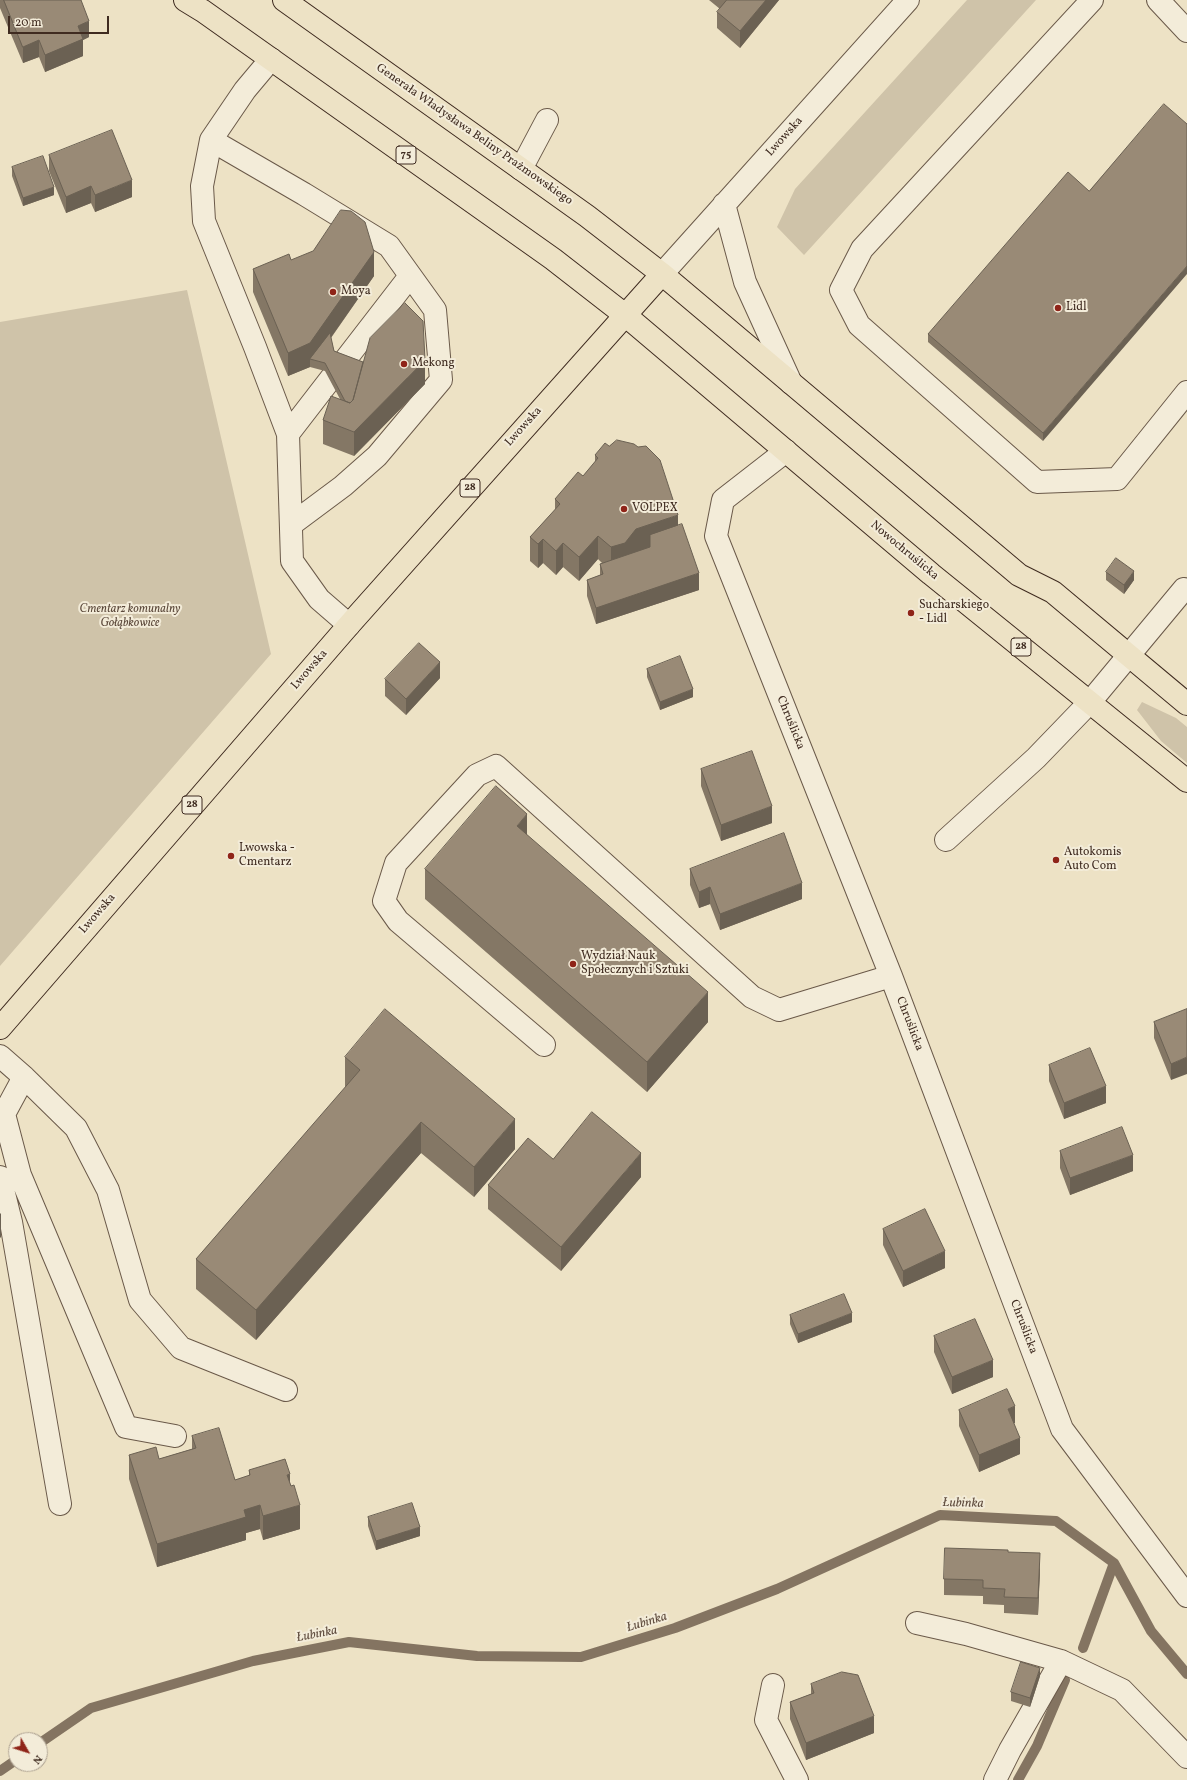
<!DOCTYPE html>
<html>
<head>
<meta charset="utf-8">
<style>
  body { margin:0 }
  #map { position:relative; width:1187px; height:1780px; overflow:hidden; background:#ede2c5; font-family:Vollkorn,serif }
  canvas { display:block }
  .north { position:absolute; left:8px; top:1732px; width:40px; height:40px; box-sizing:border-box; background:#f3ecd9; border:1px solid #ab9f8f; border-radius:50%; rotate:129deg; font-size:11px; font-weight:700; line-height:16px; text-align:center; color:#3f2b20 }
  .north::after { content:''; display:block; margin:auto; width:14px; height:18px; background:#8f2418; clip-path:polygon(50% 0,100% 100%,50% 72%,0 100%) }
  .scale { position:absolute; left:8px; top:16px; width:101px; height:18px; box-sizing:border-box; border:2px solid #3f2b20; border-top:0; padding-left:5px; font-size:12px; line-height:14px; white-space:nowrap; color:#3f2b20; -webkit-text-stroke:3px #f3ecd9; paint-order:stroke }
</style>
</head>
<body>
<div id="map">
<canvas width="1187" height="1780"></canvas>
<div class="north">N</div>
<div class="scale">20 m</div>
</div>
<script>
const g = document.querySelector('canvas').getContext('2d');
g.lineJoin = 'round';
function fillPath(path, color) { g.fillStyle = color; g.fill(path, 'evenodd'); }
function trace(path, color, width, dash) { g.strokeStyle = color; g.lineWidth = width; g.lineCap = dash ? 'butt' : 'round'; g.setLineDash(dash || []); g.stroke(path); }
function drawText(font, color, halo, rows, align = 'center') {
  g.font = font + ' Vollkorn,serif'; g.lineWidth = 4; g.setLineDash([]); g.textBaseline = 'middle'; g.strokeStyle = halo; g.fillStyle = color; for (const [text, x, y, turn = 0] of rows) {
    g.save(); g.translate(x, y); g.rotate((+turn || 0) * Math.PI / 180); g.textAlign = isNaN(turn) ? turn : align; if (halo) g.strokeText(text, 0, 0); g.fillText(text, 0, 0); g.restore();
  }
}
fillPath(new Path2D(`
  M967,0H1036L804,255L777,227L795,189Z
  M187,290L271,654L0,966V322Z
  M1142,702L1176,718L1187,727V763L1161,741L1137,710Z`), '#cfc3a9');
trace(new Path2D(`
  M1083,1648L1114,1563
  M40,1743L91,1708L253,1661L349,1642L477,1656L581,1657L675,1628L777,1589L940,1515L1056,1521L1114,1563L1151,1631L1187,1674
  M0,1771L16,1760
  M1018,1780L1037,1746L1065,1680`), '#847461', 10);
const minor = new Path2D(`
  M1092,0L862,249L841,290L859,325L1037,482L1117,479L1187,392
  M1158,0L1187,31
  M271,59L245,90L211,140L202,186L204,221L255,347L288,434L292,561L319,599L349,625
  M211,140L304,194L389,246L435,310L441,380L377,456L343,486L292,524
  M521,169L547,120
  M724,204L745,282L791,383
  M662,274L908,0
  M288,434L410,276
  M786,451L723,500L716,536L891,976L1062,1429L1187,1596
  M946,840L1036,758L1090,702L1184,589
  M544,1045L398,921L384,901L396,863L477,775L496,766L752,997L779,1010L891,976
  M0,1056L24,1077L76,1128L108,1190L140,1300L181,1348L286,1390
  M24,1077L4,1114L20,1175L126,1427L175,1436
  M0,1177L11,1222L60,1504
  M917,1623L966,1634L1061,1661L1122,1690L1187,1757
  M773,1685L766,1720L797,1780
  M995,1780L1010,1750L1061,1661`);
const major = new Path2D(`
  M185,0L203,11L553,259L625,315L931,574L1187,781
  M284,0L587,216L662,274L1019,575L1053,592L1187,704
  M0,1028L349,625L662,274`);
trace(minor, '#6a5949', 24);
trace(major, '#3f2b20', 24);
trace(minor, '#f3ecd9', 22);
trace(major, '#ede2c5', 22);
fillPath(new Path2D(`
  M0,0H81L89,37L83,40V56L45,72L39,57L23,63L0,8Z
  M709,0H779L740,48L717,28V12L720,9Z
  M49,155L132,197L95,212L91,203L66,213L49,171Z
  M12,167L54,195L23,206L12,176Z
  M1089,191L1043,441L928,342V334Z
  M291,260L374,276L331,338L334,351L363,362L425,384L354,456L323,444V420L340,399L325,371L310,367L288,376L253,292V269Z
  M595,455L678,526L699,590L596,624L587,596V580L600,575V564L602,563L598,559L579,581L563,567L556,575L543,563L538,568L530,561V537L555,510V499L583,476L595,462Z
  M1106,572L1134,580L1124,594L1106,580Z
  M647,669L693,697L660,710L647,677Z
  M440,678L406,715L385,696V679Z
  M701,769L772,823L721,841L701,786Z
  M527,835L708,1022L647,1092L425,899V869Z
  M690,869L802,899L720,930L710,904L699,908L690,885Z
  M1187,1009L1171,1080L1154,1038V1022Z
  M345,1057L515,1149L474,1197L421,1153L256,1340L196,1289V1259L345,1088Z
  M1049,1065L1106,1103L1064,1119L1049,1081Z
  M1060,1151L1133,1171L1070,1195L1060,1168Z
  M553,1159L641,1177L561,1271L488,1209V1185Z
  M883,1229L945,1268L903,1287L883,1245Z
  M790,1315L852,1322L798,1343L790,1324Z
  M934,1336L993,1377L952,1394L934,1352Z
  M959,1410L1015,1423H1014L1020,1454L979,1472L959,1426Z
  M192,1436L235,1480L249,1476V1470L290,1483L300,1529L263,1540L260,1529L246,1533V1540L157,1567L129,1479V1455L159,1459L192,1449Z
  M368,1517L420,1536L376,1550L368,1526Z
  M1008,1552L1040,1569L1038,1615L1004,1613V1605L983,1604V1596L944,1595V1579Z
  M1040,1676L1030,1707L1011,1701V1692Z
  M811,1684L874,1733L806,1760L790,1719V1702L811,1694Z`), '#847765');
fillPath(new Path2D(`
  M766,0H779L740,48V31Z
  M89,21V37L83,40V56L45,72V55L78,26Z
  M39,40V57L23,63V47Z
  M132,180V197L95,212V195Z
  M91,186V203L66,213V197Z
  M54,187V195L23,206V198Z
  M374,252V276L315,360L310,359V367L288,376V353Z
  M1187,266V274L1043,441V433Z
  M425,360V384L354,456V432Z
  M678,515V539L650,535V549L611,571V547L636,529Z
  M598,536V559L579,581V557Z
  M543,539V563L538,568V544Z
  M563,543V567L556,575V551Z
  M1134,571V580L1124,594V585Z
  M699,573V590L596,624V608Z
  M440,662V678L406,715V699Z
  M693,689V697L660,710V702Z
  M772,806V823L721,841V825Z
  M527,814V844L517,826Z
  M802,883V899L720,930V914Z
  M710,887V904L699,908V892Z
  M708,992V1022L647,1092V1062Z
  M1187,1057V1074L1171,1080V1064Z
  M1106,1086V1103L1064,1119V1103Z
  M515,1119V1149L474,1197V1167Z
  M421,1122V1153L256,1340V1310Z
  M641,1153V1177L561,1271V1247Z
  M1133,1155V1171L1070,1195V1178Z
  M1,1213V1237L0,1238V1214Z
  M945,1251V1268L903,1287V1271Z
  M852,1313V1322L798,1343V1334Z
  M993,1360V1377L952,1394V1377Z
  M1015,1406V1423L1008,1425V1409Z
  M1020,1438V1454L979,1472V1455Z
  M290,1474V1498L287,1475Z
  M260,1505V1529L246,1533V1540L157,1567V1544L244,1510Z
  M300,1505V1529L263,1540V1516Z
  M420,1527V1536L376,1550V1541Z
  M1040,1553V1569L1038,1615V1598Z
  M1040,1668V1676L1030,1707V1698Z
  M874,1716V1733L806,1760V1743Z`), '#6b6153');
const building = new Path2D(`
  M4,0H81L89,21L78,26L83,39L45,55L39,40L23,47Z
  M727,0H766L740,31L717,12Z
  M1164,104L1187,124V266L1043,433L928,334L1068,172L1089,191Z
  M112,130L132,180L95,195L91,186L66,197L49,155Z
  M43,156L54,187L23,198L12,167Z
  M341,210L351,211L365,222L374,252L310,343L288,353L253,269L289,254L291,260L313,251Z
  M405,303L423,321L425,360L354,432L323,420L331,396L350,403L353,400L370,338Z
  M330,333L334,351L363,362L353,400L350,403L345,401L325,363L310,359Z
  M617,440L634,444L638,447L646,446L660,460L678,515L636,529L625,543L611,547L598,536L579,557L563,543L556,551L543,539L538,544L530,537L560,504L555,499L578,472L583,476L598,458L595,455L605,443L609,446Z
  M682,524L699,573L596,608L587,580L603,574L600,564L650,547V535Z
  M1116,558L1134,571L1124,585L1106,572Z
  M419,643L440,662L406,699L385,679Z
  M680,656L693,689L660,702L647,669Z
  M752,751L772,806L721,825L701,769Z
  M496,786L527,814L517,826L708,992L647,1062L425,869Z
  M784,833L802,883L720,914L710,887L699,892L690,869Z
  M385,1009L515,1119L474,1167L421,1122L256,1310L196,1259L360,1070L345,1057Z
  M1187,1009V1057L1171,1064L1154,1022Z
  M1090,1048L1106,1086L1064,1103L1049,1065Z
  M592,1112L641,1153L561,1247L488,1185L528,1138L553,1159Z
  M1122,1127L1133,1155L1070,1178L1060,1151Z
  M925,1209L945,1251L903,1271L883,1229Z
  M844,1294L852,1313L798,1334L790,1315Z
  M975,1319L993,1360L952,1377L934,1336Z
  M1007,1389L1015,1406L1008,1409L1020,1438L979,1455L959,1410Z
  M219,1428L235,1480L250,1475L249,1470L285,1459L290,1474L287,1475L291,1486L294,1485L300,1505L263,1516L260,1505L244,1510L246,1517L157,1544L129,1455L156,1447L159,1459L196,1448L192,1436Z
  M412,1503L420,1527L376,1541L368,1517Z
  M945,1548L1008,1550V1552L1040,1553L1038,1598L1004,1597L1005,1589L983,1588V1580L944,1579Z
  M1021,1662L1040,1668L1030,1698L1011,1692Z
  M842,1672L858,1675L874,1716L806,1743L790,1702L814,1693L811,1684Z`);
fillPath(building, '#998a76');
trace(building, '#6b6153', 1);
for (const [x, y, r, color] of [
  [333,292,4,"#8f2418"],
  [1058,308,4,"#8f2418"],
  [404,364,4,"#8f2418"],
  [624,509,4,"#8f2418"],
  [911,613,4,"#8f2418"],
  [231,856,4,"#8f2418"],
  [1056,860,4,"#8f2418"],
  [573,964,4,"#8f2418"]
]) { const dot = new Path2D(); dot.arc(x, y, r, 0, 2 * Math.PI); g.fillStyle = color; g.fill(dot); trace(dot, '#f3ecd9', 1.5); }
for (const [x, y, w] of [
  [406,155,20],
  [470,488,20],
  [1021,647,20],
  [192,805,20]
]) { const box = new Path2D(); box.roundRect(x - w / 2, y - 9, w, 18, 3); g.fillStyle = '#f3ecd9'; g.fill(box); trace(box, '#3f2b20', 1); }
drawText('bold 11px', '#3f2b20', null, [
  ["75",406,155],
  ["28",470,488],
  ["28",1021,647],
  ["28",192,805]
]);
drawText('12px', '#3f2b20', '#f3ecd9', [
  ["Generała Władysława Beliny Prażmowskiego",474,135,35],
  ["Lwowska",785,137,-48],
  ["Lwowska",524,427,-48],
  ["Nowochruślicka",904,551,40],
  ["Lwowska",310,670,-49],
  ["Chruślicka",790,723,68],
  ["Lwowska",98,914,-49],
  ["Chruślicka",909,1024,69],
  ["Chruślicka",1023,1327,69]
]);
drawText('12px', '#3f2b20', '#f3ecd9', [
  ["Moya",341,292],
  ["Lidl",1066,308],
  ["Mekong",412,364],
  ["VOLPEX",632,509],
  ["Sucharskiego",919,606],
  ["- Lidl",919,620],
  ["Lwowska -",239,849],
  ["Cmentarz",239,863],
  ["Autokomis",1064,853],
  ["Auto Com",1064,867],
  ["Wydział Nauk",581,957],
  ["Społecznych i Sztuki",581,971]
], 'left');
drawText('italic 12px', '#5c493b', '#f3ecd9', [
  ["Cmentarz komunalny",130,610],
  ["Gołąbkowice",130,624]
]);
drawText('italic 13px', '#624f41', '#f3ecd9', [
  ["Łubinka",963,1504,1],
  ["Łubinka",647,1623,-17],
  ["Łubinka",317,1635,-11]
]);
</script>
</body>
</html>
